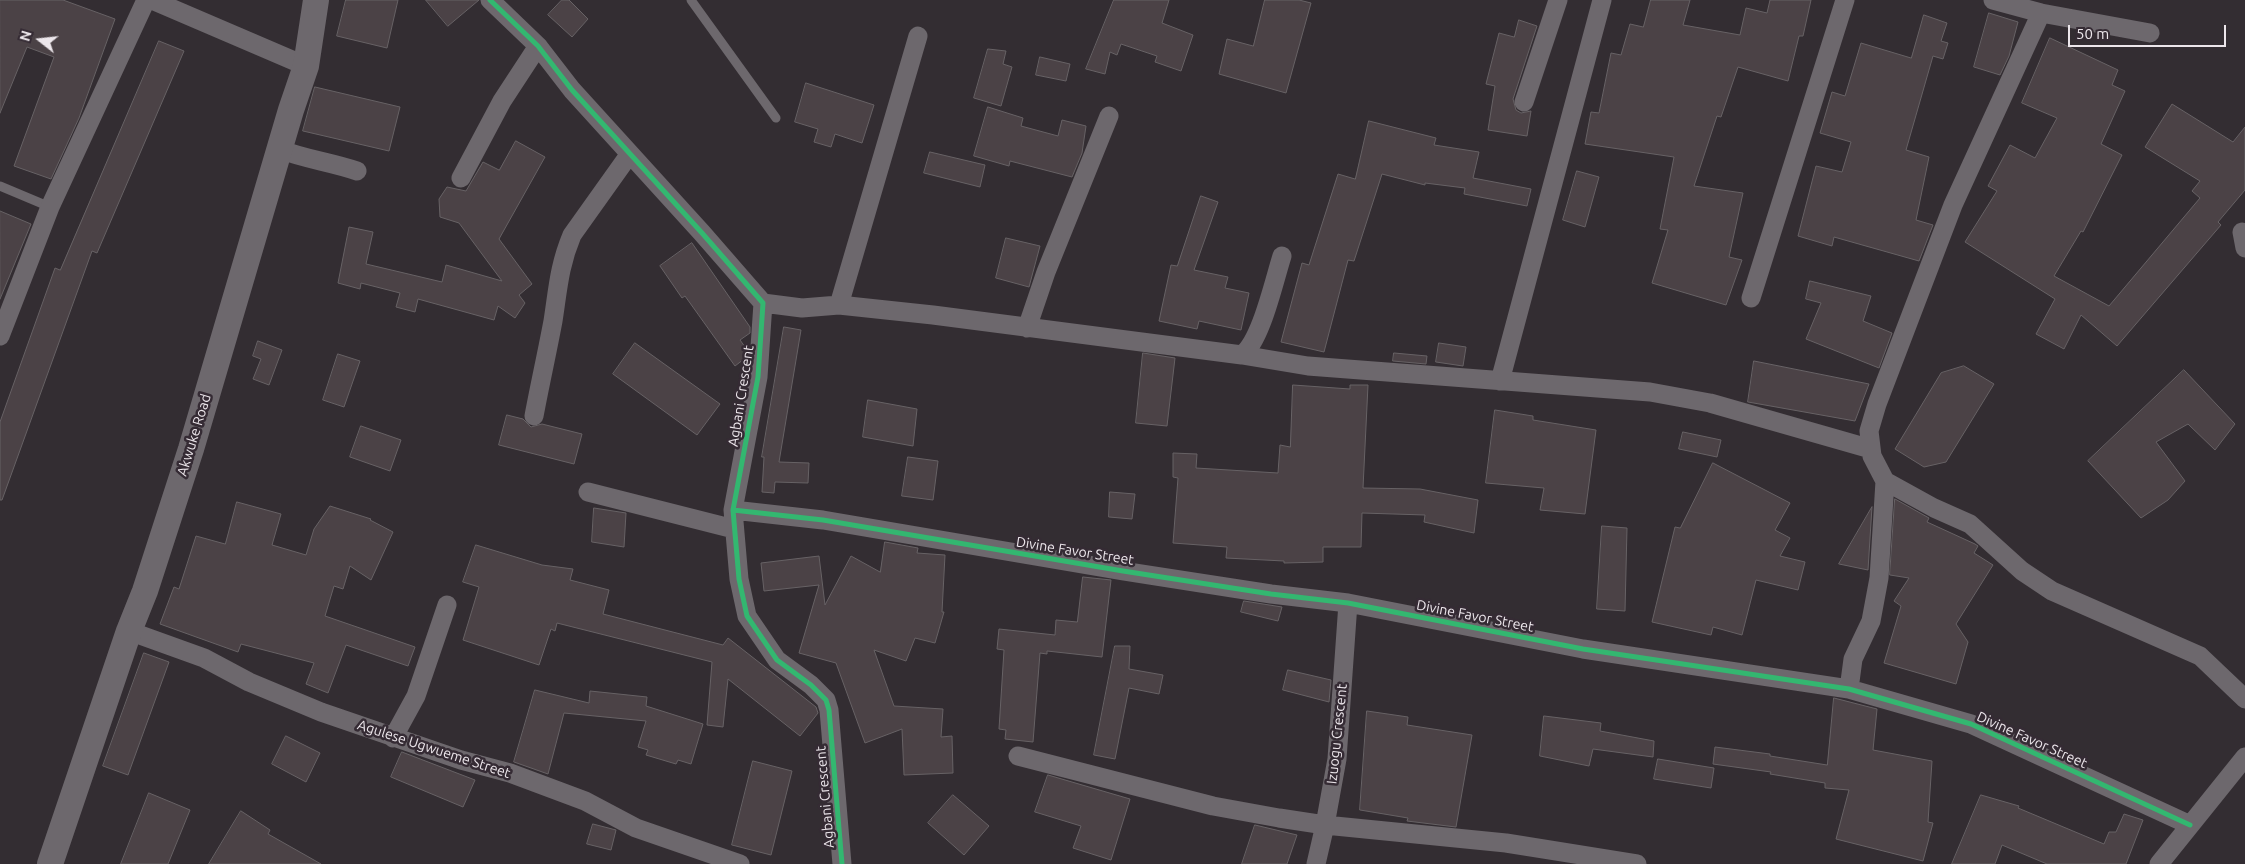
<!DOCTYPE html>
<html>
<head>
<meta charset="utf-8">
<style>
  body { margin:0 }
  #map { position:relative; width:2245px; height:864px; overflow:hidden; background:#332d32; font-family:Ubuntu,sans-serif }
  canvas { display:block }
  .north { position:absolute; left:15px; top:15px; width:50px; height:50px; -webkit-text-stroke:4px #352b34; paint-order:stroke; rotate:286deg; font-size:14px; font-weight:700; line-height:20px; text-align:center; color:#ece6eb }
  .north::after { content:''; display:block; margin:auto; width:18px; height:22px; background:#ece6eb; clip-path:polygon(50% 0,100% 100%,50% 72%,0 100%) }
  .scale { position:absolute; left:2068px; top:25px; width:158px; height:22px; box-sizing:border-box; border:2px solid #ece6eb; border-top:0; padding-left:6px; font-size:15px; line-height:18px; white-space:nowrap; color:#ece6eb; -webkit-text-stroke:4px #352b34; paint-order:stroke }
</style>
</head>
<body>
<div id="map">
<canvas width="2245" height="864"></canvas>
<div class="north">N</div>
<div class="scale">50 m</div>
</div>
<script>
const g = document.querySelector('canvas').getContext('2d');
g.lineJoin = 'round';
function fillPath(path, color) { g.fillStyle = color; g.fill(path, 'evenodd'); }
function trace(path, color, width, dash) { g.strokeStyle = color; g.lineWidth = width; g.lineCap = dash ? 'butt' : 'round'; g.setLineDash(dash || []); g.stroke(path); }
function drawText(font, color, halo, rows, align = 'center') {
  g.font = font + ' Ubuntu,sans-serif'; g.lineWidth = 5; g.setLineDash([]); g.textBaseline = 'middle'; g.strokeStyle = halo; g.fillStyle = color; for (const [text, x, y, turn = 0] of rows) {
    g.save(); g.translate(x, y); g.rotate((+turn || 0) * Math.PI / 180); g.textAlign = isNaN(turn) ? turn : align; if (halo) g.strokeText(text, 0, 0); g.fillText(text, 0, 0); g.restore();
  }
}
const building = new Path2D(`
  M0,0H63L115,19L79,118L51,179L14,166L54,57L27,47L0,113Z
  M346,0H398L387,48L337,36Z
  M426,0H479L448,26Z
  M562,0H569L588,19L572,37L548,15Z
  M1114,0H1169L1162,23L1193,35L1181,71L1155,62L1157,56L1121,44L1117,55L1110,52L1105,74L1086,69Z
  M1265,0H1299L1311,3L1286,93L1219,74L1227,39L1253,46Z
  M1651,0H1690L1683,25L1740,35L1746,8L1767,13L1770,0H1811L1803,36H1799L1788,81L1738,67L1721,117L1717,116L1694,186L1743,193L1729,257L1742,260L1726,305L1652,283L1668,230L1660,229L1674,157L1585,144L1591,112L1599,113L1611,53L1621,55L1630,24L1643,27Z
  M1989,13L2018,22L2009,56L2000,75L1974,67Z
  M1924,15L1947,23L1941,41L1948,43L1943,59L1933,56L1906,150L1929,157L1916,220L1933,225L1919,261L1834,237L1832,246L1798,236L1816,166L1842,172L1851,142L1820,133L1832,92L1845,96L1861,43L1911,58Z
  M1519,20L1537,26L1513,99L1516,110L1521,113L1531,111L1527,136L1488,130L1495,86L1486,84L1499,33L1514,37Z
  M2050,38L2118,70L2112,85L2125,91L2101,144L2122,155L2083,232L2081,231L2054,276L2109,306L2200,198L2192,191L2200,181L2145,147L2172,104L2233,142L2245,127V190L2218,222L2221,225L2117,346L2081,315L2064,349L2036,334L2055,299L1965,242L1997,191L1988,186L2010,145L2035,158L2057,118L2022,103Z
  M159,41L184,51L97,253L92,251L2,500H0V422L55,268L60,270Z
  M988,49L1006,51L1003,64L1012,67L1001,106L974,98Z
  M1040,57L1070,64L1066,81L1036,75Z
  M806,83L874,105L862,143L835,134L831,147L814,142L818,129L795,122Z
  M315,87L400,107L389,151L303,131Z
  M988,107L1023,118L1021,126L1058,136L1062,120L1086,126L1082,153L1072,177L1010,161L1009,166L974,156Z
  M1369,121L1436,138L1434,145L1479,152L1473,178L1531,189L1527,206L1464,194L1465,188L1425,183V185L1382,174L1354,261L1348,260L1324,352L1281,342L1302,263L1309,265L1338,174L1355,179Z
  M516,141L545,157L499,239L532,284L519,295L525,303L515,318L498,306L494,320L418,299L415,312L396,307L400,293L361,283L360,289L338,283L349,227L373,232L366,264L442,282L446,265L502,281L459,223L440,217L439,199L447,187L466,191L483,162L499,170Z
  M930,152L985,165L980,187L924,173Z
  M1577,171L1599,177L1585,227L1563,220Z
  M1201,196L1218,202L1194,270L1228,277L1225,288L1249,293L1241,330L1199,321L1197,329L1159,321L1171,265L1177,266Z
  M0,211L31,224L0,299Z
  M1006,238L1040,246L1029,287L996,278Z
  M692,243L750,327V333L740,340L748,351V356L735,366L685,296L682,298L660,266Z
  M1810,281L1871,296L1863,321L1892,333L1879,368L1806,339L1821,303L1806,299Z
  M784,327L801,330L779,462L809,463L808,483L775,482L774,493L762,492L764,457H762Z
  M258,341L282,350L269,385L253,379L261,359L253,356Z
  M635,343L720,404L697,435L613,374Z
  M1439,343L1466,347L1463,366L1436,362Z
  M1143,353L1175,358L1167,426L1136,423Z
  M1394,353L1427,356L1426,364L1393,361Z
  M338,354L360,361L344,407L323,400Z
  M1754,361L1869,384L1855,421L1748,402Z
  M1964,366L1994,384L1946,462L1924,467L1895,449L1941,373Z
  M2184,370L2235,424L2215,450L2188,424L2156,442L2185,481L2168,500L2141,518L2088,461Z
  M1293,385L1350,389V385H1368L1363,488L1420,489L1478,500L1474,533L1424,522L1425,515L1362,513L1361,547H1323V562L1284,563V561L1226,558L1227,547L1173,543L1178,478L1173,477V453L1197,454L1196,468L1278,473L1280,445L1290,447Z
  M868,400L917,409L913,446L863,437Z
  M1495,410L1533,416V420L1596,430L1585,514L1540,510L1544,488L1486,483Z
  M507,415L523,419L531,427L542,424L582,434L574,464L499,445Z
  M361,426L401,440L390,471L350,457Z
  M1683,432L1721,440L1717,457L1679,449Z
  M908,457L938,461L933,500L902,496Z
  M1713,463L1790,503L1775,530L1790,538L1780,556L1805,562L1798,590L1756,580L1742,635L1713,627L1711,635L1652,622L1675,527L1680,528Z
  M1110,492L1135,494L1132,519L1109,517Z
  M1895,499L1929,518L1927,522L1975,544L1978,546L1974,553L1993,565L1956,624L1968,642L1956,684L1884,663L1901,606L1894,601L1909,578L1890,575Z
  M237,502L281,514L272,545L306,555L314,529L330,506L371,519L370,520L393,532L371,580L350,566L343,589L334,586L325,616L415,647L408,666L346,645L328,693L306,684L314,663L241,644L238,652L160,624L174,587L179,589L196,536L225,544Z
  M1872,507L1868,570L1839,564Z
  M594,508L626,513L624,547L592,542Z
  M1602,526L1627,528L1625,611L1597,609Z
  M885,542L918,548L917,553L945,555L942,612H944L935,643L915,638L906,661L874,650L894,706L943,709L941,737L952,736L953,773L904,775L902,729L865,743L836,663L799,653L819,585L764,591L761,563L819,556L825,605L851,556L880,572Z
  M476,545L542,565L573,569L570,580L609,590L603,614L723,645L728,638L816,707L818,713L800,736L728,679L723,727L707,725L712,662L557,623L555,631L551,629L539,665L463,640L479,587L463,582Z
  M1083,577L1111,580L1102,657L1047,651V654L1040,653L1033,742L1005,739L1006,730L999,729L1004,650L997,649L999,629L1055,635L1056,620L1077,622Z
  M1244,601L1282,607L1278,621L1241,612Z
  M1115,646H1130L1129,669L1163,675L1159,694L1129,688L1115,759L1094,755Z
  M144,653L169,662L128,775L103,766Z
  M1288,670L1331,680L1329,702L1283,690Z
  M535,690L589,703L590,691L647,697L646,706L703,724L691,764L678,760L676,764L646,755L648,750L638,747L646,721L564,713L548,774L514,762Z
  M1834,698L1877,709L1873,750L1932,761L1928,822L1933,823L1923,861L1836,839L1849,790L1825,788V783L1770,774L1771,772L1713,764L1715,747L1770,754V756L1827,765Z
  M1367,711L1408,717L1407,725L1472,735L1456,827L1407,821L1408,818L1360,810Z
  M1544,716L1601,723L1600,731L1654,741L1653,757L1593,749L1589,766L1540,756Z
  M286,736L320,753L306,782L272,764Z
  M402,752L475,780L463,807L391,777Z
  M1658,759L1714,768L1711,788L1654,779Z
  M753,761L792,771L771,855L732,845Z
  M1048,775L1130,799L1111,860L1073,848L1081,826L1035,812Z
  M149,793L190,810L168,864H121Z
  M953,795L989,826L964,855L928,823Z
  M1981,795L2019,806L2018,808L2104,844L2109,832H2116L2124,814L2143,820L2126,864H2047L2002,845L1995,864H1952Z
  M241,811L270,830L268,834L321,864H209Z
  M593,824L616,830L611,850L587,844Z
  M1255,825L1297,835L1287,864H1242Z`);
fillPath(building, '#4b4246');
trace(building, '#676265', 1);
trace(new Path2D(`
  M691,0L776,118
  M0,186L50,207`), '#6d686d', 9);
trace(new Path2D(`
  M152,0L306,66
  M490,0L538,46L572,90L702,233L763,303L758,377L733,510L739,579L747,616L777,660L811,685L826,700L829,710L842,864
  M1993,0L2041,13L2150,33
  M1524,102L1558,0
  M279,149C304,159 331,162 357,171
  M461,178L502,101L538,46
  M2242,232L2245,248
  M1751,298L1845,0
  M763,303L802,308L839,305L933,315L1242,355C1261,341 1274,281 1282,256
  M839,305L918,36
  M1027,328L1046,272L1109,116
  M0,336L50,207L146,0
  M1242,355L1308,366L1650,392L1710,403L1871,449
  M1500,381L1602,0
  M534,416C540,384 547,353 553,321C558,289 559,266 572,235L629,155
  M1885,481L1934,508L1970,524L2022,571L2052,591L2200,656L2245,699
  M588,492L734,529
  M733,510L823,520L1123,571L1271,594L1348,603L1583,649L1849,689L1971,724L2190,825
  M129,631L204,658L249,682L321,712L461,760L510,773L585,801L636,828L740,864
  M1849,689L1853,659L1871,621L1879,578L1885,481L1872,456L1869,431L1877,404L1953,205L2041,13
  M393,738L416,696L447,605
  M1018,756L1213,806L1279,818L1325,825L1506,843L1637,864
  M1316,864L1325,825L1337,759L1348,603
  M2159,864L2245,757`), '#6d686d', 19);
trace(new Path2D(`
  M50,864L129,631L145,591L191,449L291,110L306,66L316,0`), '#6d686d', 26);
trace(new Path2D(`
  M490,0L538,46L572,90L702,233L763,303L758,377L733,510L739,579L747,616L777,660L811,685L826,700L829,710L842,864
  M733,510L823,520L1123,571L1271,594L1348,603L1583,649L1849,689L1971,724L2190,825`), '#33b770', 5);
drawText('14px', '#ece6eb', '#352b34', [
  ["Agbani Crescent",741,396,-81],
  ["Akwuke Road",194,435,-73],
  ["Divine Favor Street",1075,551,9],
  ["Divine Favor Street",1475,616,11],
  ["Izuogu Crescent",1337,734,-84],
  ["Divine Favor Street",2032,740,24],
  ["Agulese Ugwueme Street",434,749,18],
  ["Agbani Crescent",825,797,-95]
]);
</script>
</body>
</html>
